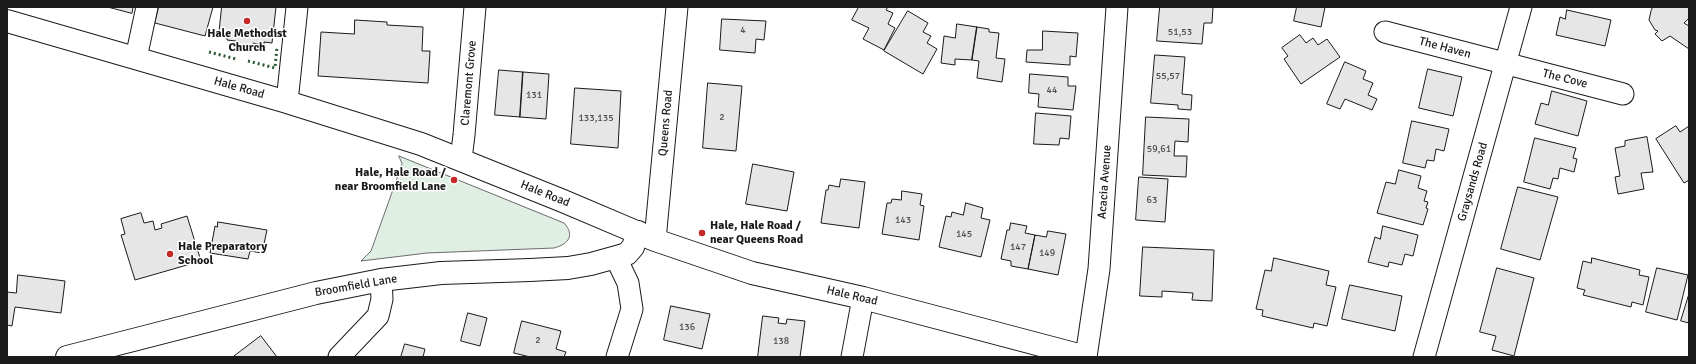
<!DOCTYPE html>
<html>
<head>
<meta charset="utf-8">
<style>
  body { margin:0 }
  #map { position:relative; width:1696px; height:364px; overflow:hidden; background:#fff; font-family:Signika,sans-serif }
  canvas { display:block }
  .frame { position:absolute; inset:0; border:8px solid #1a1a1a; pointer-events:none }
</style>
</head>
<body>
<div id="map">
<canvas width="1696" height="364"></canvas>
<div class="frame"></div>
</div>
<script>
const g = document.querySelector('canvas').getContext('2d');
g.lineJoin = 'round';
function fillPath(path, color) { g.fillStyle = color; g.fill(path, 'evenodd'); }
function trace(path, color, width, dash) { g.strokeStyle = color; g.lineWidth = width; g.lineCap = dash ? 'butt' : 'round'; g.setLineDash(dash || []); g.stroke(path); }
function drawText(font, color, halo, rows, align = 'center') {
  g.font = font + ' Signika,sans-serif'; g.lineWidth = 3; g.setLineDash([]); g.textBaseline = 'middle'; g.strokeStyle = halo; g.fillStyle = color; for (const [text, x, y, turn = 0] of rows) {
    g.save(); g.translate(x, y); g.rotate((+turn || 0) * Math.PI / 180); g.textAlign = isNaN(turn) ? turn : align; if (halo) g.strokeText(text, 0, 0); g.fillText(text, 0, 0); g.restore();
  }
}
const green = new Path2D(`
  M399,156L564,223C575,235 569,244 554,248L427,253L361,261L371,251L400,170L402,164Z`);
fillPath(green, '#e0efe3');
trace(green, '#6a6a6a', 1);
const building = new Path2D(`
  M108,7H133L132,13Z
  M159,7H213L205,36L155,23Z
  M222,7H276L272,43L264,42V45L253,43V47L235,44L236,41L227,40V36H219Z
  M859,7H888L886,10L893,13L888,24L895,28L884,50L863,39L869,28L852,20Z
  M1160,7H1213L1212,23H1204L1202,44L1157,41Z
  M1297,7H1325L1321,27L1294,21Z
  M1653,7H1689V18L1684,23L1689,26V49L1670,36L1662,41L1655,34L1658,31L1655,30L1649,20L1651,11Z
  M1567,10L1611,20L1605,46L1556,35L1560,17L1565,19Z
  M908,11L928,23L923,32L931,36L927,43L937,49L923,74L884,51Z
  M722,19L766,21L764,40L756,39L755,53L720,50Z
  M355,20L387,22V25L423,27L422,51H430L428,83L318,76L321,32L354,34Z
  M957,24L977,27L972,60L955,59V65L941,63L944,36L955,38Z
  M977,27L989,29V32L999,33L996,58L1005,59L1002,82L977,78L979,61L972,60Z
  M1043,31L1078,33L1076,57L1070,56V65L1026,62L1027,50H1042Z
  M1300,35L1306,43L1313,38L1318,45L1327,39L1340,57L1301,84L1284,59L1288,56L1282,48Z
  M1155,55L1185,57L1182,94L1192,95L1191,110L1178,109V105L1151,103Z
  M1345,62L1366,71L1363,79L1373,83L1368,95L1377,99L1372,110L1345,99L1340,109L1327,104Z
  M1428,69L1462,77L1453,116L1419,108Z
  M499,70L523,72L520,117L495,115Z
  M523,72L549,74L546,119L520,117Z
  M1030,74L1068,77V86H1076L1073,110L1038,107L1039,94L1029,93Z
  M708,83L742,86L736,151L703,148Z
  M575,88L621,91L618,148L571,144Z
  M1552,91L1587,101L1578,136L1535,124L1541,103L1548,105Z
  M1036,113L1071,116L1069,139L1060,138L1059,145L1034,144Z
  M1146,117L1189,119L1188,142L1175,141L1174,156H1187L1186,177L1143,175Z
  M1412,121L1449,129L1444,151L1436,149L1434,161L1427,160L1425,168L1403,163Z
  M1676,126L1680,132L1689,126V180L1684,183L1656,139Z
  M1647,137L1653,172L1641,173L1644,189L1618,194L1615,177L1620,176L1615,148L1625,146V141Z
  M1535,138L1576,148L1573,158L1577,159L1574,172L1560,168L1558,179L1553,178L1550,189L1524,182Z
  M753,164L794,172L787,211L746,204Z
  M1399,170L1421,176L1418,188L1427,191L1424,201L1428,202L1426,208L1428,209L1423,225L1377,213L1386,182L1395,184Z
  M1139,177L1168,179L1165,222L1136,220Z
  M841,179L865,182L859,228L821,223L826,190H828L829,185L839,187Z
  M1518,187L1558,197L1540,260L1501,249Z
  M902,191L922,194L920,205L924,206L919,240L882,234L887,203H891L892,199L901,200Z
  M966,203L983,208L981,218L990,220L981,257L939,247L946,216L951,217L952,212L963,215Z
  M141,213L144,223L153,221L155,230L162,228L161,224L187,216L201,261L135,280L121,235L125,234L121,219Z
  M218,222L267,230L262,253L250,251L248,259L210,253L215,226L217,227Z
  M1011,223L1027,226L1025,233L1035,235L1028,269L1011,266V261L1001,259L1007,230H1009Z
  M1383,226L1418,235L1413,256L1405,254L1402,265L1389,262L1388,267L1368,262L1375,237L1380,239Z
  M1048,231L1066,234L1058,275L1028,269L1035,235L1046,237Z
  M1143,247L1214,250L1212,301L1192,300L1193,293L1162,291V297L1140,296Z
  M1274,258L1329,271L1326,285L1336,287L1327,326L1314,323L1313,328L1262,316L1263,310L1256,309L1265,270L1271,271Z
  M1592,258L1640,270L1639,275L1649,277L1643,305L1632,302L1631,307L1583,295L1585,290L1577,288L1583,261L1591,263Z
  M1497,268L1534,278L1514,356L1492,350L1496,336L1480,332Z
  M1657,268L1688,275L1677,320L1646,312Z
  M18,275L65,281L61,313L15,307L12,326L7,325V292L16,293Z
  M1350,285L1402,296L1395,331L1342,319Z
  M1689,294V323L1681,321Z
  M671,306L710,314L702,349L664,340Z
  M468,313L487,318L480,346L461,341Z
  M763,316L779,318L778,323L786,324L787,319L805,321L800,357H758Z
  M522,321L561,331L556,349L566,352L564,357H530L514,353Z
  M261,336L277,357H233Z
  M405,344L425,349L423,357H401Z`);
fillPath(building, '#e6e6e6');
trace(building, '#1a1a1a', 1);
const street = new Path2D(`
  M1385,32L1623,94
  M136,58L147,7
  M287,102L297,7
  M461,159L464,135L475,7
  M655,240L677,7
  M616,258L628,283L632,309L617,357
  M339,357L378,316L382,299L381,280
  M852,357L863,298
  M1086,357L1099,269L1117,7
  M1424,357L1521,7`);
const secondary = new Path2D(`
  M67,357L316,293L381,280L441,273L530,270L568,268L591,264L627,254L633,247L638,232`);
const primary = new Path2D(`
  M7,21L287,102L421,144L563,201L655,240L752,273L863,298L1086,357`);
trace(street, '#1a1a1a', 23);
trace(secondary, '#1a1a1a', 24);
trace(primary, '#1a1a1a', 24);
trace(street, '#fff', 21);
trace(secondary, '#fff', 22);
trace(primary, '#fff', 22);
trace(new Path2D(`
  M209,52L236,59
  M248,61L275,68L277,47`), '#2b5a34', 3, [2, 3]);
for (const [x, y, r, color] of [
  [247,21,4,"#c62828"],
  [454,180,4,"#c62828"],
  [702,233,4,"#c62828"],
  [170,254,4,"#c62828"]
]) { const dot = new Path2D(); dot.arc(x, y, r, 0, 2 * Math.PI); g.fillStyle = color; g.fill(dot); trace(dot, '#fff', 1.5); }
drawText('10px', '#4d4d4d', null, [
  ["4",743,30],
  ["51,53",1180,32],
  ["55,57",1168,76],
  ["44",1052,90],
  ["131",534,95],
  ["2",722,117],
  ["133,135",596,118],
  ["59,61",1159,149],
  ["63",1152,200],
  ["143",903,220],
  ["145",964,234],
  ["147",1018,247],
  ["149",1047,253],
  ["136",687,327],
  ["2",538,340],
  ["138",781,341]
]);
drawText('bold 12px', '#1a1a1a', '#fff', [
  ["Hale Methodist",247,34,"center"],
  ["Church",247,48,"center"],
  ["Hale, Hale Road /",446,173,"right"],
  ["near Broomfield Lane",446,187,"right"],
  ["Hale, Hale Road /",710,226],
  ["near Queens Road",710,240],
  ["Hale Preparatory",178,247],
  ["School",178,261]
], 'left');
drawText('12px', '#1a1a1a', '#fff', [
  ["The Haven",1445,48,15],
  ["The Cove",1565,79,14],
  ["Claremont Grove",469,83,-85],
  ["Hale Road",239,88,16],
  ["Queens Road",666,123,-85],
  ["Acacia Avenue",1105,182,-86],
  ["Graysands Road",1473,182,-74],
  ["Hale Road",545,194,22],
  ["Broomfield Lane",356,286,-10],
  ["Hale Road",852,296,13]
]);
</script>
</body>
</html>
